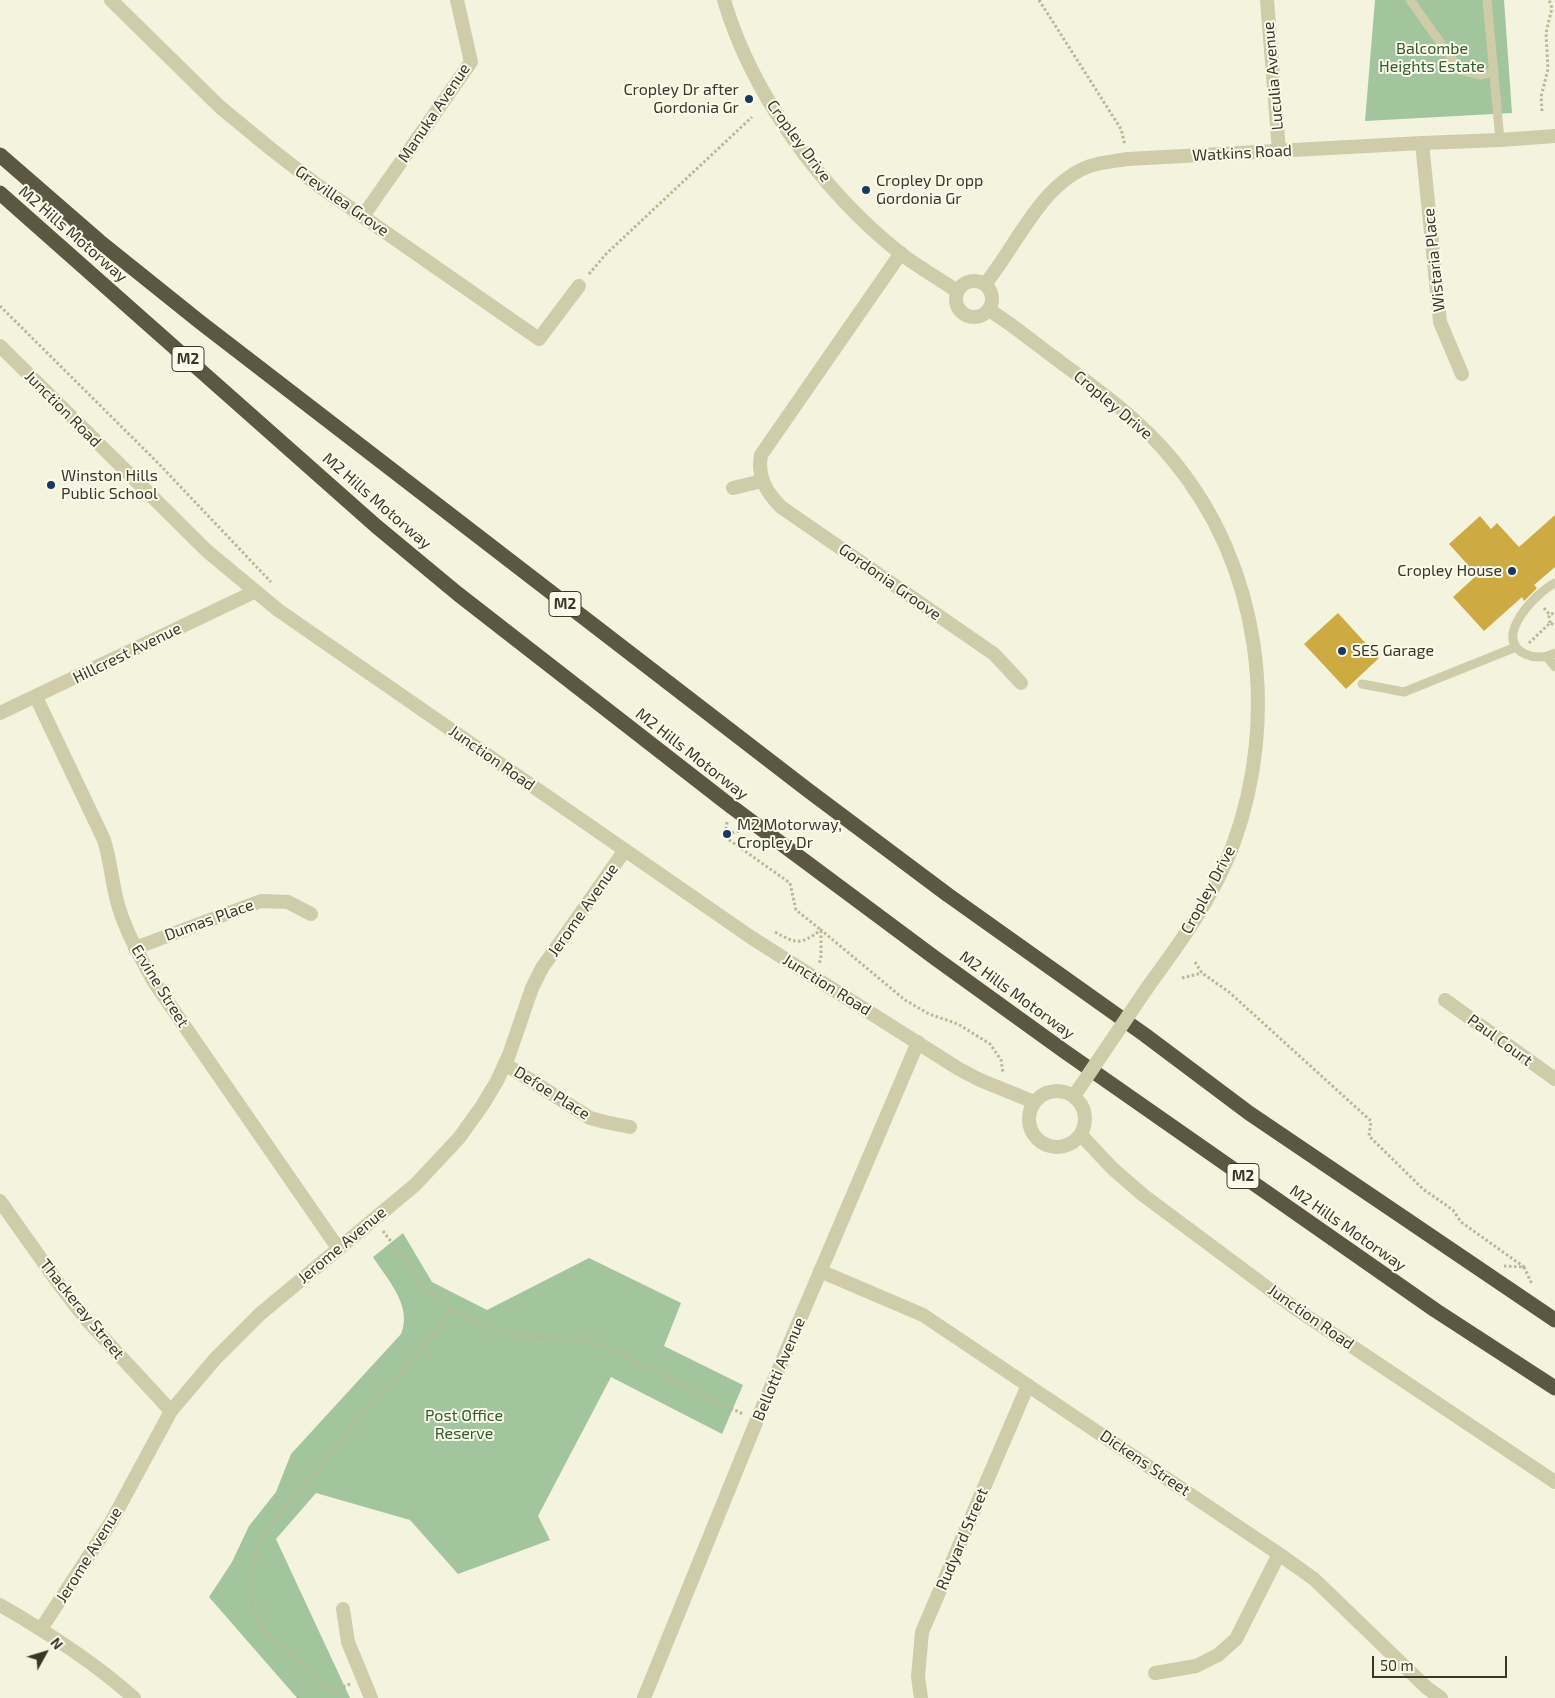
<!DOCTYPE html>
<html>
<head>
<meta charset="utf-8">
<style>
  body { margin:0 }
  #map { position:relative; width:1555px; height:1698px; overflow:hidden; background:#f4f4de; font-family:"Exo 2",sans-serif }
  canvas { display:block }
  .north { position:absolute; left:20px; top:1628px; width:50px; height:50px; -webkit-text-stroke:4px #fbfbeb; paint-order:stroke; rotate:51deg; font-size:14px; font-weight:700; line-height:20px; text-align:center; color:#3a3729 }
  .north::after { content:''; display:block; margin:auto; width:18px; height:22px; background:#3a3729; clip-path:polygon(50% 0,100% 100%,50% 72%,0 100%) }
  .scale { position:absolute; left:1372px; top:1656px; width:135px; height:22px; box-sizing:border-box; border:2px solid #3a3729; border-top:0; padding-left:6px; font-size:15px; line-height:18px; white-space:nowrap; color:#3a3729; -webkit-text-stroke:4px #fbfbeb; paint-order:stroke }
</style>
</head>
<body>
<div id="map">
<canvas width="1555" height="1698"></canvas>
<div class="north">N</div>
<div class="scale">50 m</div>
</div>
<script>
const g = document.querySelector('canvas').getContext('2d');
g.lineJoin = 'round';
function fillPath(path, color) { g.fillStyle = color; g.fill(path, 'evenodd'); }
function trace(path, color, width, dash) { g.strokeStyle = color; g.lineWidth = width; g.lineCap = dash ? 'butt' : 'round'; g.setLineDash(dash || []); g.stroke(path); }
function drawText(font, color, halo, rows, align = 'center') {
  g.font = font + ' "Exo 2",sans-serif'; g.lineWidth = 4; g.setLineDash([]); g.textBaseline = 'middle'; g.strokeStyle = halo; g.fillStyle = color; for (const [text, x, y, turn = 0] of rows) {
    g.save(); g.translate(x, y); g.rotate((+turn || 0) * Math.PI / 180); g.textAlign = isNaN(turn) ? turn : align; if (halo) g.strokeText(text, 0, 0); g.fillText(text, 0, 0); g.restore();
  }
}
fillPath(new Path2D(`
  M1375,0H1504L1512,113L1365,121Z
  M403,1233L432,1282L487,1310L589,1258L681,1303L664,1346L743,1385L722,1434L611,1377L538,1516L550,1540L458,1574L410,1520L316,1493L276,1539L350,1698H297L209,1597L232,1562L249,1526L276,1492L291,1454L401,1334C413,1306 387,1279 373,1257Z`), '#a3c59d');
fillPath(new Path2D(`
  M1555,515V567L1534,585L1537,588L1524,601L1522,597L1484,631L1453,597L1477,575L1449,544L1480,516L1491,529L1497,523L1519,547Z
  M1338,613L1379,658L1346,689L1304,644Z`), '#ceaa43');
trace(new Path2D(`
  M1039,0L1121,129L1125,145
  M1542,111L1541,97L1548,69L1546,33L1552,8L1549,0
  M589,274L606,254L752,117
  M0,306L158,463L271,582
  M1544,608L1550,615
  M1550,623L1549,616L1551,614L1555,613
  M1529,643L1550,623L1555,625
  M727,822L725,837L790,883L796,910L821,930V959L819,963
  M727,834L739,831
  M775,932C797,944 800,945 821,930L905,1000L929,1014L958,1024L990,1044L1001,1060L1003,1073
  M1195,962L1202,973L1229,992L1371,1121L1369,1136L1423,1189L1453,1210L1461,1222L1524,1267
  M1182,978L1202,973
  M383,1231L426,1288L451,1310L473,1321L501,1331L520,1336L584,1340L610,1348L743,1414
  M1504,1266L1524,1267L1532,1284
  M350,1684L335,1690L328,1689L265,1630C257,1620 252,1609 251,1596C244,1538 298,1496 330,1455C343,1439 353,1422 367,1407C397,1376 428,1348 451,1310`), '#bab793', 3, [2.5, 2.5]);
trace(new Path2D(`
  M1410,0L1460,70L1481,75L1493,72
  M1487,0L1500,140
  M1555,583C1537,592 1491,638 1525,654C1536,659 1545,658 1555,653
  M1547,657L1555,667
  M1362,684L1404,692L1516,647`), '#cecca9', 9);
trace(new Path2D(`
  M111,0L220,107L271,149L316,184L539,339L579,286
  M1267,0L1279,151
  M1422,143L1440,322L1462,374
  M363,216L471,62L457,0
  M901,253L761,455C757,476 766,492 781,507L994,654L1021,683
  M733,488L762,481
  M36,697L104,840C111,862 112,886 119,908C127,934 141,958 154,982L338,1248
  M135,948L261,901L288,902L311,914
  M1445,1000L1555,1079
  M505,1064L590,1118L605,1122L630,1127
  M0,1201L61,1287L85,1318L171,1411
  M820,1271L923,1315L1279,1554L1314,1579L1427,1688L1441,1698
  M0,1605C47,1632 94,1662 134,1698
  M343,1609L348,1642L371,1698
  M41,1629L111,1522L171,1411L215,1359L260,1314L415,1185L459,1138L482,1106L497,1081L509,1055L532,988L542,968L625,850
  M1155,1673L1196,1666L1218,1655L1236,1639L1279,1554
  M644,1698L757,1420L918,1042
  M921,1698L918,1677L922,1632L1028,1385`), '#cecca9', 14);
trace(new Path2D(`
  M724,0C752,95 822,191 900,253C918,267 938,278 957,291
  M956 299a18 18 0 1 1 36 0a18 18 0 1 1-36 0Z
  M985,284C1016,247 1041,183 1090,166C1102,162 1115,161 1128,159L1422,143L1500,140L1555,136
  M989,310C1012,324 1033,342 1055,358C1097,389 1139,419 1172,459C1261,566 1280,717 1233,845C1213,898 1180,943 1147,988
  M0,346L207,551L278,610L752,938L959,1069L980,1080L1034,1102
  M0,713L254,592
  M1029 1119a28 28 0 1 1 56 0a28 28 0 1 1-56 0Z
  M1081,1135L1112,1168L1143,1195L1296,1309L1555,1482`), '#cecca9', 14);
trace(new Path2D(`
  M0,155L99,241L200,322L809,791L948,895L1145,1035L1249,1113L1555,1320
  M0,193L376,526L458,594L728,804L935,958L1064,1051L1435,1310L1555,1388`), '#5c5740', 15);
trace(new Path2D(`
  M1074,1096L1147,988`), '#cecca9', 14);
for (const [x, y, r, color] of [
  [749,99,5,"#1b395f"],
  [866,190,5,"#1b395f"],
  [51,485,5,"#1b395f"],
  [1512,571,5,"#1b395f"],
  [1342,651,5,"#1b395f"],
  [727,834,5,"#1b395f"]
]) { const dot = new Path2D(); dot.arc(x, y, r, 0, 2 * Math.PI); g.fillStyle = color; g.fill(dot); trace(dot, '#fbfbeb', 2); }
for (const [x, y, w] of [
  [188,359,32],
  [565,604,32],
  [1243,1176,32]
]) { const box = new Path2D(); box.roundRect(x - w / 2, y - 12.5, w, 25, 4); g.fillStyle = '#fbfbeb'; g.fill(box); trace(box, '#3a3729', 1); }
drawText('bold 15px', '#3a3729', null, [
  ["M2",188,359],
  ["M2",565,604],
  ["M2",1243,1176]
]);
drawText('16px', '#315b2b', '#fbfbeb', [
  ["Balcombe",1432,49],
  ["Heights Estate",1432,67],
  ["Post Office",464,1416],
  ["Reserve",464,1434]
]);
drawText('16px', '#3a3729', '#fbfbeb', [
  ["Luculia Avenue",1273,76,-95],
  ["Manuka Avenue",434,113,-56],
  ["Cropley Drive",799,141,54],
  ["Watkins Road",1242,153,-3],
  ["Grevillea Grove",342,201,35],
  ["M2 Hills Motorway",73,234,41],
  ["Wistaria Place",1434,260,-96],
  ["Cropley Drive",1113,405,40],
  ["Junction Road",63,409,45],
  ["M2 Hills Motorway",377,501,41],
  ["Gordonia Groove",890,582,35],
  ["Hillcrest Avenue",127,653,-26],
  ["M2 Hills Motorway",692,754,38],
  ["Junction Road",492,758,35],
  ["Cropley Drive",1208,890,-62],
  ["Jerome Avenue",583,910,-55],
  ["Dumas Place",209,920,-20],
  ["Junction Road",827,985,32],
  ["Ervine Street",160,986,58],
  ["M2 Hills Motorway",1017,995,36],
  ["Paul Court",1500,1040,36],
  ["Defoe Place",552,1093,32],
  ["M2 Hills Motorway",1348,1228,35],
  ["Jerome Avenue",342,1245,-40],
  ["Thackeray Street",82,1309,51],
  ["Junction Road",1311,1317,35],
  ["Bellotti Avenue",779,1369,-67],
  ["Dickens Street",1145,1463,34],
  ["Rudyard Street",962,1539,-67],
  ["Jerome Avenue",89,1555,-58]
]);
drawText('16px', '#3a3729', '#fbfbeb', [
  ["Cropley Dr after",739,90,"right"],
  ["Gordonia Gr",739,108,"right"],
  ["Cropley Dr opp",876,181],
  ["Gordonia Gr",876,199],
  ["Winston Hills",61,476],
  ["Public School",61,494],
  ["Cropley House",1502,571,"right"],
  ["SES Garage",1352,651],
  ["M2 Motorway,",737,825],
  ["Cropley Dr",737,843]
], 'left');
</script>
</body>
</html>
